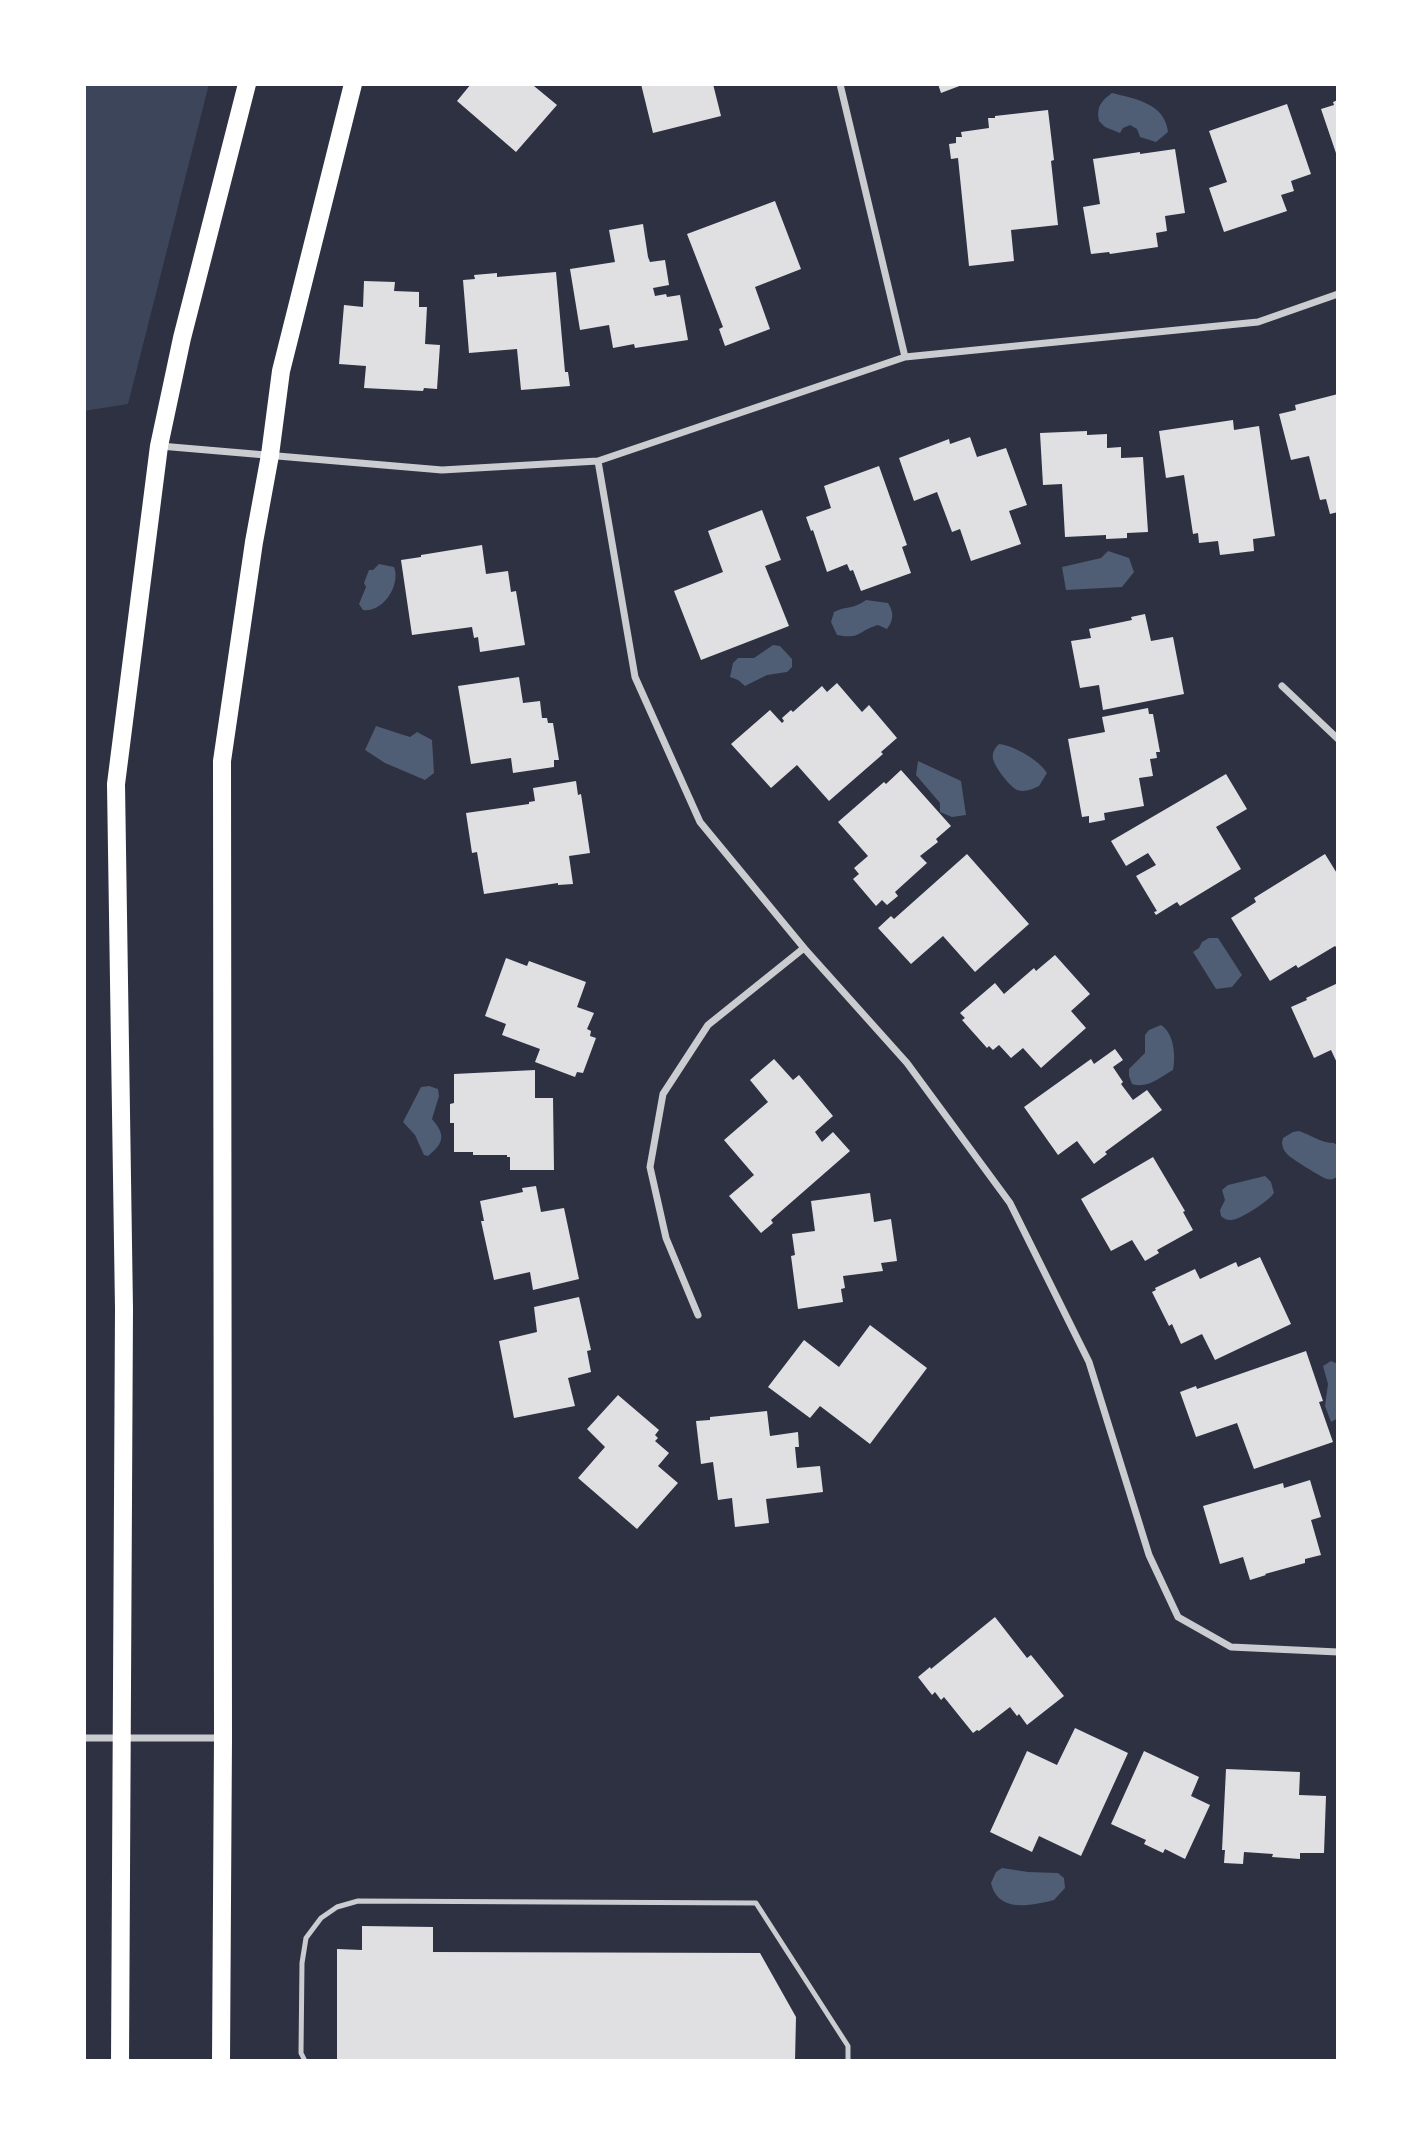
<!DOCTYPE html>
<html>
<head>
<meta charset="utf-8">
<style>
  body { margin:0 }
  #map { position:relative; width:1422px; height:2145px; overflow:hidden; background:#2d3142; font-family:Montserrat,sans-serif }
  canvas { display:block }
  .frame { position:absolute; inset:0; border:86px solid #fff; pointer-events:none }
</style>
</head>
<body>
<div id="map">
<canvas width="1422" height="2145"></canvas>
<div class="frame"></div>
</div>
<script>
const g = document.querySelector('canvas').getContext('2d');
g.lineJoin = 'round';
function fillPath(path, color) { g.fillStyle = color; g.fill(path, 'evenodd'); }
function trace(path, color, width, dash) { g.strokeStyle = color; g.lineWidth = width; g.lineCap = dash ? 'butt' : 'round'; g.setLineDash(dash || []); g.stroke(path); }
fillPath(new Path2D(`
  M84,84H209L128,404L84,411Z`), '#3c4559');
fillPath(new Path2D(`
  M1112,93C1135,99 1165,103 1168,132L1156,142L1140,137L1137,129L1130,125L1123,128L1120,133L1105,127L1099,121C1096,107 1101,101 1112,93Z
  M1108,551L1129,558L1134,572L1122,587L1066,590L1062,567L1101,558Z
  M379,564L394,567C401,585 383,613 363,610L359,604L366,587L364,583L369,570H373Z
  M866,600L888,603C894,613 894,619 887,629L878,625C859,630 861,640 837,635L831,622L834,612C845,606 855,609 866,600Z
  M773,645L780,646L792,659V667L787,672L767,675L745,686L738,680L730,677L733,663L738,658H754Z
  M376,726L410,737L417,732L432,740L434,773L425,780L385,763L365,750Z
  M999,744C1015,746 1039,760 1047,773L1039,786C1032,789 1025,793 1017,790C1009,786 995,767 993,759C992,752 995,748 999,744Z
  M918,761L961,781L966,815L952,817L940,812V803L916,775Z
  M1209,938H1218L1242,975L1232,987L1216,989L1193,952L1199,948L1202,942Z
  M1161,1025C1174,1033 1176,1056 1173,1070C1161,1077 1147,1089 1132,1084L1129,1076V1069L1145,1053V1035L1149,1030Z
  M429,1086L438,1089L439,1096L432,1119C446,1135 444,1143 428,1156L424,1155L415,1135L403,1122L421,1087Z
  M1299,1131C1311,1135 1321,1143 1334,1143L1338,1146V1176C1334,1179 1332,1180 1327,1179C1324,1179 1289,1157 1287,1154C1283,1149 1283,1148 1282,1143L1283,1138L1293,1132Z
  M1265,1176L1271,1182L1274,1193C1269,1201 1240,1220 1231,1220C1226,1220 1225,1219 1221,1216L1220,1210L1225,1200L1222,1190L1228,1185Z
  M1331,1361L1338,1364V1418L1331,1422L1325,1406L1328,1384L1323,1366Z
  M1002,1868L1028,1872L1058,1873L1064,1878L1065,1888L1054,1900C1030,1906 998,1913 991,1883L996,1872Z`), '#4f5d75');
fillPath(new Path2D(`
  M471,84H536L534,86L557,105L516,152L457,101Z
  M641,84H713L721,116L653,133Z
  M938,84H962V85L941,93Z
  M1338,100V159L1321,109L1334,105L1333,102Z
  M1287,104L1311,174L1291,181L1294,191L1281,195L1287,211L1224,232L1209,188L1227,182L1209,131Z
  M1048,110L1054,160L1051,161L1058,225L1011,230L1014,261L969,266L958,158L951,159L949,144L956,143V137H962L961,132L989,128L988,118H995V116Z
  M1175,149L1185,213L1165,216L1167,231L1156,233L1158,247L1110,254L1109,252L1091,254L1083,207L1100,204L1093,159L1140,152V154Z
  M775,201L801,269L755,287L770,329L725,346L719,329L723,327L687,234Z
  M643,224L648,257L650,262L665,260L669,285L653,288L655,296L666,294L667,297L680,295L688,340L635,348L634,344L613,348L609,325L580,330L570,269L615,262L609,230Z
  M556,272L565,372H568L570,386L521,390L517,349L469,353L463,280L475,279L474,275L497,273V277Z
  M364,281L395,282L394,291L419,292V307H427L425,344L440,345L437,389L424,388L423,391L364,388L366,366L339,364L344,305L363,307Z
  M1338,394V512L1330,514L1326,499L1320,500L1309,456L1291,460L1279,414L1296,410L1295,405Z
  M1233,420L1234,430L1259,426L1275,536L1253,539L1254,551L1220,555L1218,541L1199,543L1198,533L1193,534L1184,475L1166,478L1159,431Z
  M1087,431V435L1107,434V448L1121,447V458L1143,457L1148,532L1127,533V538L1106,539V535L1065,537L1062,484L1043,485L1040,433Z
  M970,437L977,457L1006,448L1027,505L1009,511L1021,544L971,561L960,529L952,532L937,492L914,501L899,458L949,439L950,444Z
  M879,466L907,545L902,547L911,573L861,591L853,570L850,571L847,564L827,572L813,530L811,531L806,517L831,508L824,486Z
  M762,510L781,560L765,566L789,626L701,660L674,591L723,572L708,531Z
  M482,545L486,574L508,571L511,592L516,591L525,645L480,652L478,637L474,638L472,627L412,635L401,560L421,557V555Z
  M1145,614L1151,641L1173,637L1184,694L1103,710L1099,685L1080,688L1071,641L1091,638L1089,629L1132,620L1131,617Z
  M519,677L523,703L540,701L542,718H547L548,723H553L559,760H554V767L513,773L511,758L471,764L458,686Z
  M837,683L862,712L869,705L897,738L881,752L883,754L829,801L797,765L771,788L731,744L770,710L782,723L784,721L782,718L791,710L793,712L822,686L827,692Z
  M1148,708L1149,714H1153L1160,752H1156L1157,758L1150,759L1153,776L1139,778L1144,806L1104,813L1105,820L1089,823V816L1082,817L1068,739L1105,732L1102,717Z
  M901,770L951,826L936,839L938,842L920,856L927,863L895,892L898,896L887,905L882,900L876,906L853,879L859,874L854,868L868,856L838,822L884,782L886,784Z
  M1226,774L1247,809L1216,827L1241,869L1180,906L1177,902L1156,915L1154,912L1157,911L1136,876L1156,865L1148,853L1126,866L1111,841Z
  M576,781L578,795L581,794L590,853L569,856L573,884L558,885V883L484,894L477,852L472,853L466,813L529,804V802L535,801L533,788Z
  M967,854L1029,924L975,972L943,936L911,964L878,928L891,916L894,919Z
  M1325,854L1338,875V949L1335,946L1298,968L1296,965L1270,981L1231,918L1256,902L1254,898Z
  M1055,955L1090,994L1071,1011L1086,1028L1041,1068L1023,1048L1011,1058L999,1045L993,1050L989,1046L987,1048L962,1020L965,1018L960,1013L995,983L1004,994L1034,968L1036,971Z
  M506,958L527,966L529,961L586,982L577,1007L594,1013L587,1029L591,1031L590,1036L596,1038L583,1073L577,1072L575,1077L535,1062L540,1049L502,1035L506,1024L485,1016Z
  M1338,983V1065L1331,1050L1314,1058L1291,1007L1307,1000L1306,998Z
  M1115,1049L1123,1060L1113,1067L1123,1082L1121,1084L1133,1100L1147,1090L1162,1110L1105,1152L1107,1154L1094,1164L1077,1141L1058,1155L1024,1107L1091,1059L1094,1064Z
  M774,1059L793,1080L799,1075L833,1116L815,1132L822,1142L833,1132L850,1151L771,1220L773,1223L761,1233L729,1196L754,1175L724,1140L768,1102L750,1080Z
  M535,1070V1098H553L554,1170H510V1157H507V1155H473V1152H454V1123H450V1104L454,1103V1074Z
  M1153,1157L1185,1211L1183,1212L1193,1230L1157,1250L1159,1253L1145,1261L1132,1240L1111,1251L1081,1199Z
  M536,1186L541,1212L564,1208L579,1279L533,1290L530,1272L494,1280L481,1221H484L480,1201L523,1192L522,1188Z
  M870,1193L874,1222L891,1219L897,1261L881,1263L883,1271L843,1276L845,1288L841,1289L843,1302L798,1309L791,1256L795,1255L792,1234L815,1231L811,1201Z
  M1260,1257L1291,1324L1215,1360L1202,1334L1181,1344L1172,1324L1169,1326L1152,1292L1156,1290L1155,1288L1195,1269L1200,1279L1236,1262L1238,1267Z
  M579,1297L591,1350L587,1351L591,1372L568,1378L575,1406L514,1418L499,1341L537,1332L534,1307Z
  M870,1325L927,1368L870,1444L820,1406L810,1418L768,1387L804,1340L839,1367Z
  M1306,1351L1323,1401L1319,1402L1333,1442L1254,1469L1237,1423L1196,1437L1180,1392L1196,1386L1197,1389Z
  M618,1395L659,1430L655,1435L658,1438L655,1441L669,1453L658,1466L678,1483L637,1529L578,1478L605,1447L587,1429Z
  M767,1411L770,1436L798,1432L799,1447H795L797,1468L820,1466L823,1492L766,1499L769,1523L735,1527L732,1498L718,1500L713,1462L701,1464L696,1421L710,1420V1417Z
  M1310,1480L1321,1517L1311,1520L1321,1555L1305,1559V1563L1265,1574L1266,1575L1250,1580L1243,1557L1220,1564L1203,1506L1283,1483L1284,1488Z
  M995,1617L1027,1658L1031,1655L1064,1696L1027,1725L1019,1714L1017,1716L1010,1707L979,1731L977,1730L973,1733L944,1697L941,1700L935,1692L932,1695L918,1677L930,1667L931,1669Z
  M1075,1728L1128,1753L1081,1856L1039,1836L1032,1852L990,1832L1027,1751L1057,1765Z
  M1144,1751L1199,1777L1191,1796L1210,1805L1185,1859L1165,1849L1163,1853L1144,1844L1146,1840L1111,1824Z
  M1226,1769L1300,1772L1299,1795L1326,1796L1324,1853H1300V1859L1272,1857L1273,1854L1244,1852L1243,1864L1224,1863L1225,1850H1222Z
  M362,1926L433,1927V1952L760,1953L796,2017L795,2061H337V1949L362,1950Z`), '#e0e0e3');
trace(new Path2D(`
  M305,2061L301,2053L302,1963L306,1938L321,1918L337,1907L358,1901L756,1903L848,2046V2061`), '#caccd0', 5);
trace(new Path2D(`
  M840,84L905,357
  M160,446L442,470L598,461L905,357L1258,322L1338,294
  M598,461L635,677L700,822L804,948L907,1063L1010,1203L1089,1362L1149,1555L1178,1617L1231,1647L1338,1652
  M1282,686L1338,739
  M698,1315L666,1238L650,1167L663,1094L708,1025L804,948
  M84,1738H223`), '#caccd0', 7);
trace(new Path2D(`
  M120,2061L124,1309L116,784L159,446L182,338L247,84
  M221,2061L223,1738L222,761L254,542L270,455L281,371L353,84`), '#fff', 18);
</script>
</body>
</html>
